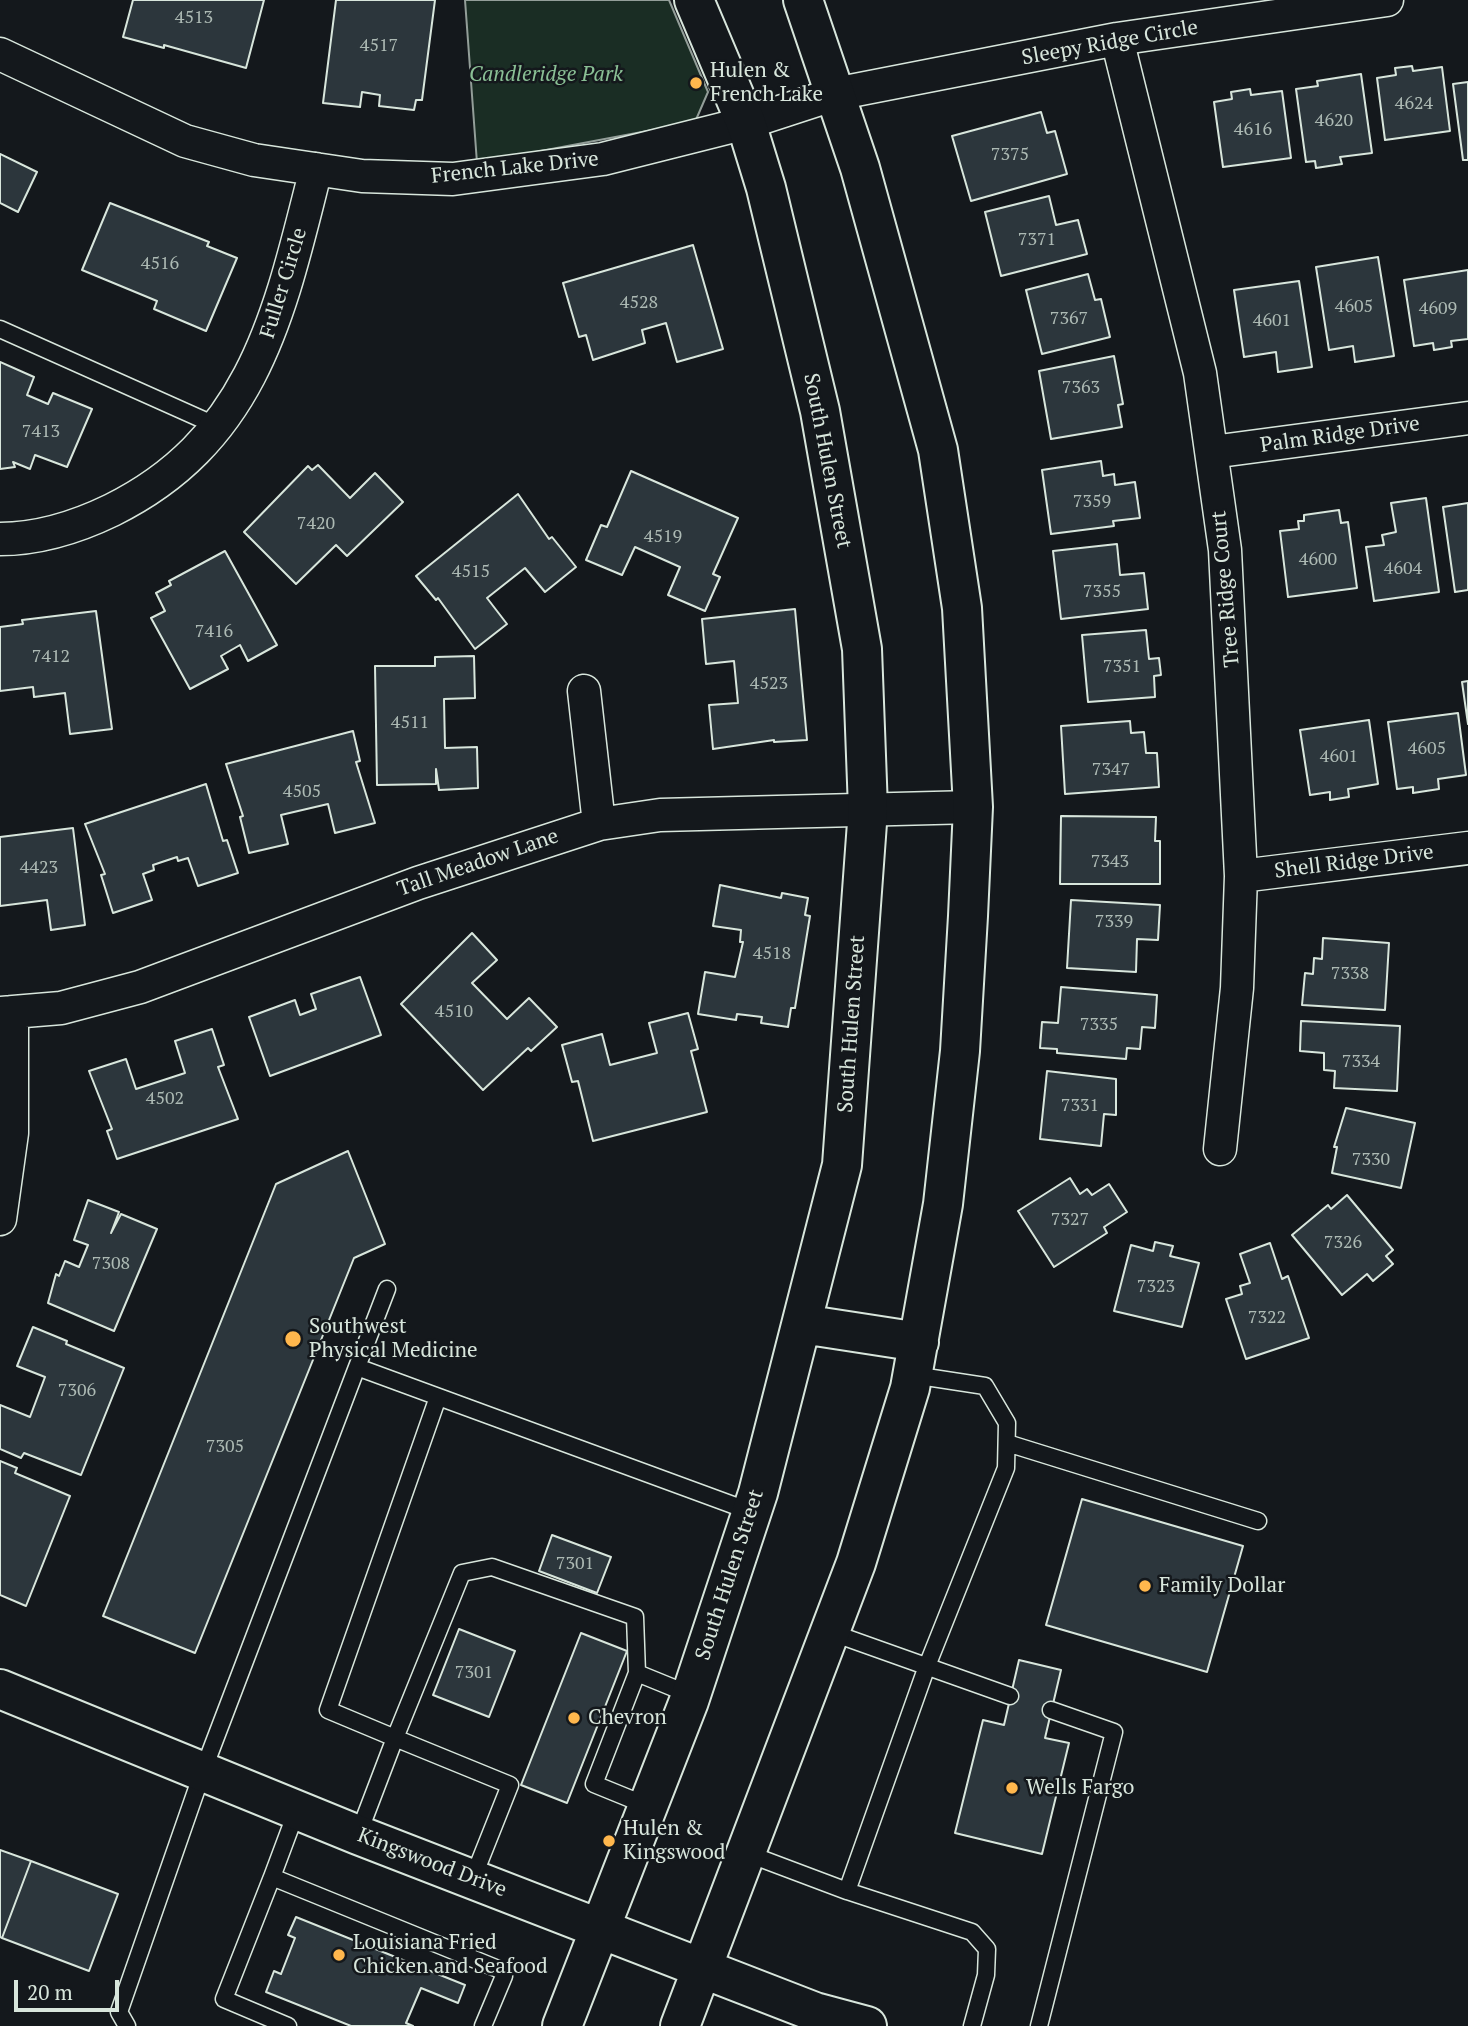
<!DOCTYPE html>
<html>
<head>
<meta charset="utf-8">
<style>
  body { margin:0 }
  #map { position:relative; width:1468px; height:2026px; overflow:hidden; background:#14181c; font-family:"PT Serif",serif }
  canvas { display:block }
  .scale { position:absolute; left:14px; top:1980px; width:105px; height:32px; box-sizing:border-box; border:4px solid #d8e6dc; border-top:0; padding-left:9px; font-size:21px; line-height:24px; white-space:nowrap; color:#d8e6dc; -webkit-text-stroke:5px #14181c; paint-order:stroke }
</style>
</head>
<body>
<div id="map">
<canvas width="1468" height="2026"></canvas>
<div class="scale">20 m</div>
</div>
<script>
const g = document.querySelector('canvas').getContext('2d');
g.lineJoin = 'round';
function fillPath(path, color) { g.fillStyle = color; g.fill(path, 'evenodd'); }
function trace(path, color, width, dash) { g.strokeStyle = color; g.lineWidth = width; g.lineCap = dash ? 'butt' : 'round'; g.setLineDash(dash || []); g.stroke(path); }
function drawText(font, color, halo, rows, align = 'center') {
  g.font = font + ' "PT Serif",serif'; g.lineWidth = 5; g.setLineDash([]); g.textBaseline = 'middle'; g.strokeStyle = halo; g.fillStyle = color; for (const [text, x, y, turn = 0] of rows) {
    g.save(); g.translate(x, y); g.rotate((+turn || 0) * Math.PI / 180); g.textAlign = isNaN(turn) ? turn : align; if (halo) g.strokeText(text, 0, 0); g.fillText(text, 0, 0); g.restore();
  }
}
const green = new Path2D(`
  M465,0H669L708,92L695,122L477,163Z`);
fillPath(green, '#1a2d24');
trace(green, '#939e99', 2);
const building = new Path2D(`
  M133,0H264L246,68L164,45V48L123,37Z
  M336,0H435L422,100H416L414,110L379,106L380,95L362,92L360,107L323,103Z
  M1412,66L1413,71L1442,67L1450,131L1385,140L1377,78L1396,75L1395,68Z
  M1361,74L1372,153L1340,157L1342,164L1316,168L1315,161L1306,162L1296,89L1318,86L1317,81Z
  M1468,82V160H1463L1453,84Z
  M1250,89L1251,95L1282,91L1291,158L1223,167L1214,102L1232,99L1231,92Z
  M1041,112L1047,133L1055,131L1067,174L971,201L952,136Z
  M0,154L37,172L18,212L0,203Z
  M1049,196L1056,225L1078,220L1087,254L1001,276L985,212Z
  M110,203L209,242L207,246L237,258L206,331L154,309L157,301L82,270Z
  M693,245L723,349L677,362L666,323L642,330L645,343L593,360L586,335L579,337L563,283Z
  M1378,257L1394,356L1355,362L1353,346L1329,350L1316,267Z
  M1468,270V339L1451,341L1452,347L1434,350L1433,343L1414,346L1404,280Z
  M1088,274L1095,300L1101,299L1110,337L1042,354L1026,290Z
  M1299,281L1312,367L1278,372L1276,352L1244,357L1234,290Z
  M1114,356L1123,404L1118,405L1122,427L1051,439L1039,371Z
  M0,362L34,377L27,395L48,404L53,393L92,409L67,467L35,455L30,469L13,462L15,467L0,469Z
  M1101,461L1103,476L1114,474L1115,485L1135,482L1140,518L1113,521L1114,526L1051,534L1042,470Z
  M318,465L350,498L375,473L403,502L347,556L336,545L296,584L244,532L308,466L312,470Z
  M631,471L738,518L713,574L720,577L705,611L668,595L680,567L635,547L622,575L586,560L601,525L607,527Z
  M518,494L549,539L552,537L576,567L545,592L525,568L487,598L507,624L475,649L438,598L436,600L416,576Z
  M1426,498L1439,592L1374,601L1366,547L1384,545L1382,535L1396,532L1391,503Z
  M1468,503V590L1455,592L1443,507Z
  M1339,510L1341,523L1348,522L1357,588L1288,597L1280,531L1299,529L1298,521H1304V515Z
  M1117,544L1120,575L1144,573L1148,609L1061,619L1053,551Z
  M225,551L277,645L248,661L240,645L221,656L228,669L190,689L151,618L165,611L156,593L171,585L169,581Z
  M795,609L807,740L774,742V740L713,749L709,705L738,703L734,661L706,664L702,619Z
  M96,611L112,729L70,734L65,693L34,697L33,687L0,691V627L23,624L22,620Z
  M1146,630L1149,659L1159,658L1161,675L1154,676L1155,697L1088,702L1082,635Z
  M474,656L475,698L444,699L445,748L477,747L478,788L439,790L436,769V784L377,785L375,666H435V657Z
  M1468,681V724L1462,682Z
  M1458,713L1466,775L1438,779L1439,789L1413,793V787L1397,789L1388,722Z
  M1369,720L1378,784L1348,789L1349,797L1330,800V792L1310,795L1300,730Z
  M1130,721L1131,733L1144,732L1146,753H1157L1159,787L1065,794L1061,726Z
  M353,731L360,761L356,762L375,823L335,833L328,804L281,815L288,844L249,853L240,817L243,816L226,764Z
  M206,784L223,841L227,840L238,873L198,886L188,858L178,861L177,857L153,865L154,870L143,874L152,900L113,913L101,875L105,874L85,824Z
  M1061,816L1156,817L1155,841H1160V884H1060Z
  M73,828L85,925L51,930L47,900L0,906V837Z
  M720,885L781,898L782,893L808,898L805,915L810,916L795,1008H791L788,1027L761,1023L762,1017L737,1014L736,1020L698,1014L705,972L735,977L743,942H740L741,930L713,926Z
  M1071,900L1160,905L1158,940L1137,939L1136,972L1067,968Z
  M472,933L497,960L472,983L507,1019L529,998L557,1027L531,1051L528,1048L483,1090L401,1004Z
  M1323,938L1389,943L1385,1010L1302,1005L1305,973L1313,974L1314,958L1322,959Z
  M360,977L381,1035L270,1076L249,1017L295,1000L300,1015L316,1009L311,994Z
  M1061,987L1157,995L1155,1028L1142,1027L1140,1049L1127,1048L1126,1059L1057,1053V1049L1040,1048L1042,1022L1058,1023Z
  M688,1013L698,1049L691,1051L707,1112L593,1141L578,1081L572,1082L562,1045L602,1034L610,1065L657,1053L649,1023Z
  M1301,1021L1400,1026L1397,1091L1334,1088L1335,1071L1324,1070V1053L1300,1051Z
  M212,1029L224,1065L218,1067L238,1119L117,1159L107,1131L112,1129L89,1071L126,1059L136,1089L185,1073L175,1041Z
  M1047,1071L1116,1079V1115L1104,1114L1101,1146L1040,1139Z
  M1346,1108L1415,1123L1401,1188L1332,1173L1337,1147H1334Z
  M348,1151L385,1244L354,1258L195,1653L103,1616L276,1184Z
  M1070,1178L1080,1194L1087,1189L1092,1195L1109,1184L1127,1212L1104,1227L1107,1233L1054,1267L1018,1211Z
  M1347,1195L1393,1250L1386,1256L1393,1264L1373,1281L1367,1274L1342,1295L1292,1235L1328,1205L1331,1209Z
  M88,1200L119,1212L111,1233L121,1214L157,1229L114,1331L48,1303L56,1274L59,1276L65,1261L79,1267L88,1245L74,1240Z
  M1155,1242L1173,1246L1170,1256L1199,1263L1182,1327L1114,1311L1131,1245L1153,1251Z
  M1270,1243L1282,1279L1288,1276L1309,1338L1246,1359L1226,1299L1242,1294L1240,1286L1250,1283L1240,1254Z
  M33,1327L67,1341L66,1344L124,1368L81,1475L24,1453L21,1458L0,1449V1405L30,1417L45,1377L17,1366Z
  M0,1461L17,1468L15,1473L70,1496L26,1606L0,1595Z
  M1082,1499L1243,1546L1207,1672L1046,1625Z
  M552,1535L611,1557L597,1593L539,1571Z
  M459,1629L515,1651L489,1717L433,1695Z
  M581,1633L627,1651L567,1803L521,1785Z
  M1019,1660L1061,1670L1045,1738L1069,1743L1042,1854L955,1833L983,1720L1004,1725Z
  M0,1850L31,1861L2,1938L0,1937Z
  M31,1861L118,1894L89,1971L2,1938Z
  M296,1917L465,1985L458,2003L421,1988L406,2023L413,2026H351L266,1992L274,1971L281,1974L295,1938L288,1935Z`);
fillPath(building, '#2c363c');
trace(building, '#d8e6dc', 2);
const lane = new Path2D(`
  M0,329L217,426
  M357,1367L387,1289
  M438,1397L328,1710L395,1738L462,1573L492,1567L635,1617L637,1673
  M1007,1443L1258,1521
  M830,1632L1010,1696
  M648,1806L594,1784L637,1673L691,1695
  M358,1835L395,1738L510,1785L473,1878
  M746,1853L847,1891L927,1666L1006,1468L1007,1423L985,1386L913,1375
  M272,1877L297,1810
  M847,1891L972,1932L987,1949L986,1975L972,2026
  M127,2026L119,2012L203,1771L357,1367L752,1512
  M288,2026L224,1999L272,1877L503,1971L504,1976L483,2026
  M1039,2026L1114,1732L1051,1710`);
const street = new Path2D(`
  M1117,39L1200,373L1225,550L1241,876L1237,988L1220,1149
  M0,54L185,141L254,160L362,176L453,179L603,159L746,123L835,94L1117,39L1387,0
  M1212,452L1468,418
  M0,539C39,539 77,527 112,510C255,439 280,311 316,169
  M584,691L599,824
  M1241,876L1468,848
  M0,1013L61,1008L140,987L418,883L599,824L660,815L973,807
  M0,1219L12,1133V1012`);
const secondary = new Path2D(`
  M802,1324L919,1342
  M0,1689L358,1835L815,2012L867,2026
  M562,2026L689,1701L758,1493L842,1165L868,809L862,649L820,411L766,188L746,123L694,0
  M680,2026L856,1563L910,1388L943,1204L960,1051L968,916L973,807L962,608L938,450L860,168L803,0`);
trace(lane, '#d8e6dc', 19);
trace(street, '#d8e6dc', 35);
trace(secondary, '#d8e6dc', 42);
trace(lane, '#14181c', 16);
trace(street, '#14181c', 32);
trace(secondary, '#14181c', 38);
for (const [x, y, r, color] of [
  [696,83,7,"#ffb74d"],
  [293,1339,9,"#ffb74d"],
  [1145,1586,7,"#ffb74d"],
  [574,1718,7,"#ffb74d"],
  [1012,1788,7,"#ffb74d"],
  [609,1841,7,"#ffb74d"],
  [339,1955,7,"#ffb74d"]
]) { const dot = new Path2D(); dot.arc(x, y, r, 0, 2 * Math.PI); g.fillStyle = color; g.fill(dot); trace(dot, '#14181c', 2.5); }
drawText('18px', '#adbab4', null, [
  ["4513",194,18],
  ["4517",379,46],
  ["4624",1414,104],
  ["4620",1334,121],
  ["4616",1253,130],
  ["7375",1010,155],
  ["7371",1037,240],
  ["4516",160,264],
  ["4528",639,303],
  ["4605",1354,307],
  ["4609",1438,309],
  ["7367",1069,319],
  ["4601",1272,321],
  ["7363",1081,388],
  ["7413",41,432],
  ["7359",1092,502],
  ["7420",316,524],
  ["4519",663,537],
  ["4600",1318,560],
  ["4604",1403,569],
  ["4515",471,572],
  ["7355",1102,592],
  ["7416",214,632],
  ["7412",51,657],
  ["7351",1122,667],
  ["4523",769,684],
  ["4511",410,723],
  ["4605",1427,749],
  ["4601",1339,757],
  ["7347",1111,770],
  ["4505",302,792],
  ["7343",1110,862],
  ["4423",39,868],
  ["7339",1114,922],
  ["4518",772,954],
  ["7338",1350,974],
  ["4510",454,1012],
  ["7335",1099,1025],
  ["7334",1361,1062],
  ["4502",165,1099],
  ["7331",1080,1106],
  ["7330",1371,1160],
  ["7327",1070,1220],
  ["7326",1343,1243],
  ["7308",111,1264],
  ["7323",1156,1287],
  ["7322",1267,1318],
  ["7306",77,1391],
  ["7305",225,1447],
  ["7301",575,1564],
  ["7301",474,1673]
]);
drawText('21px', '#d8e6dc', '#14181c', [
  ["Sleepy Ridge Circle",1110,43,-10],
  ["French Lake Drive",515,168,-6],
  ["Fuller Circle",284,283,-73],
  ["Palm Ridge Drive",1340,435,-8],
  ["South Hulen Street",827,461,79],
  ["Tree Ridge Court",1226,589,-95],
  ["Shell Ridge Drive",1354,862,-7],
  ["Tall Meadow Lane",478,863,-19],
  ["South Hulen Street",852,1024,-86],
  ["South Hulen Street",730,1575,-72],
  ["Kingswood Drive",432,1863,21]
]);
drawText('21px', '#d8e6dc', '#14181c', [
  ["Hulen &",710,71],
  ["French Lake",710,95],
  ["Southwest",309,1327],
  ["Physical Medicine",309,1351],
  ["Family Dollar",1159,1586],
  ["Chevron",588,1718],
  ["Wells Fargo",1026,1788],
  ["Hulen &",623,1829],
  ["Kingswood",623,1853],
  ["Louisiana Fried",353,1943],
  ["Chicken and Seafood",353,1967]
], 'left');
drawText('italic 21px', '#8ac095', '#14181c', [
  ["Candleridge Park",546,75]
]);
</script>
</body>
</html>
